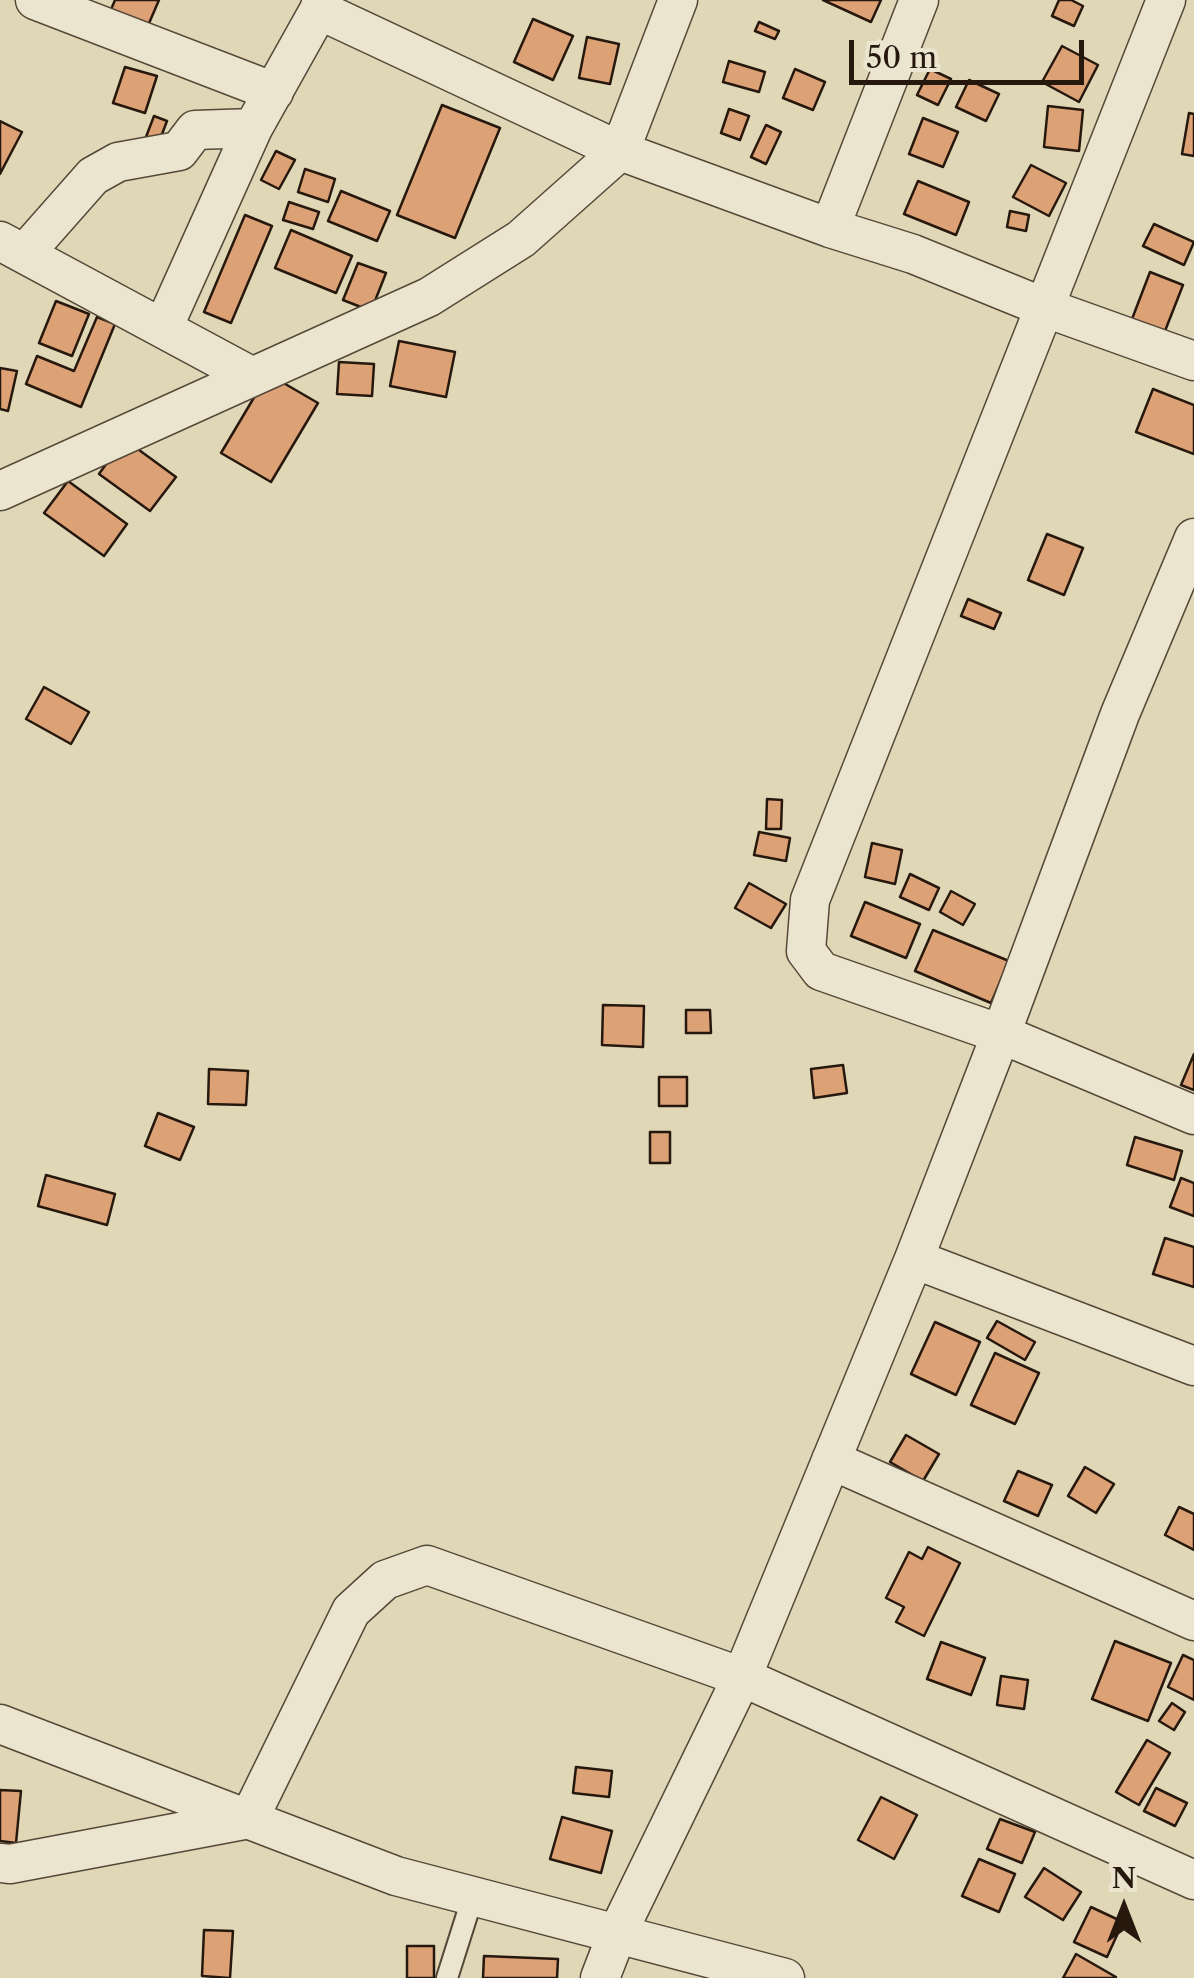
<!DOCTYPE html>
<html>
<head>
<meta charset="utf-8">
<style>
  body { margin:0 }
  #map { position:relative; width:1194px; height:1978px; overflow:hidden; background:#e0d7b7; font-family:"Libre Caslon Text",serif }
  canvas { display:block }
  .north { position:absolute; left:1074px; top:1858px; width:100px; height:100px; -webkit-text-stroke:8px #ebe5d0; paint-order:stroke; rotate:0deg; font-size:28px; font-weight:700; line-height:40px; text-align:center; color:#27180e }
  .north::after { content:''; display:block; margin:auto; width:35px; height:45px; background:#27180e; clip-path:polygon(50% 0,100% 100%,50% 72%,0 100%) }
  .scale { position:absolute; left:849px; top:40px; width:235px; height:45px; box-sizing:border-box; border:5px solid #27180e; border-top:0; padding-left:12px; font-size:30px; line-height:35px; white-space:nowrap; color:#27180e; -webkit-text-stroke:8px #ebe5d0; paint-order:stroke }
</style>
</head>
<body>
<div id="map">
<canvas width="1194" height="1978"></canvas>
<div class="north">N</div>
<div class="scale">50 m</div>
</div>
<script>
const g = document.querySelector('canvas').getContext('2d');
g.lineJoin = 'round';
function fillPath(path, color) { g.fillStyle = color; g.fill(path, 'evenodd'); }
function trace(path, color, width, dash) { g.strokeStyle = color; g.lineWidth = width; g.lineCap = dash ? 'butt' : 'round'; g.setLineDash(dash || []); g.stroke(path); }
const building = new Path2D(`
  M115,0H159L147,28L110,12Z
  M823,0H881L871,22Z
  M1059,0H1071L1083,6L1074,26L1052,16Z
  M533,19L573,36L553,80L514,62Z
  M759,22L779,31L775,39L755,31Z
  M587,37L619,44L610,84L579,78Z
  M1062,46L1098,65L1079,102L1042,82Z
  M729,61L765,72L759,92L723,82Z
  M125,67L157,76L145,113L113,103Z
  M795,69L825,82L813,110L783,98Z
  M930,69L951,79L938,105L917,95Z
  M969,80L999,94L986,121L956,107Z
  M442,105L500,128L455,238L397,215Z
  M1048,106L1083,110L1079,151L1044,147Z
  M729,109L749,116L740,140L721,133Z
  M1189,113L1194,114V156L1182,154Z
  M154,116L167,121L159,142L146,137Z
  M923,118L958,132L943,167L909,154Z
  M0,121L22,132L0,174Z
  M766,125L781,132L766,164L751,157Z
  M276,151L295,160L279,189L261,180Z
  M1031,165L1066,183L1049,216L1013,197Z
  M305,169L335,179L328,202L298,192Z
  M918,181L969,202L956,235L904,214Z
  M341,191L390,211L377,241L328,221Z
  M289,202L319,212L313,229L283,220Z
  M1010,211L1029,215L1026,231L1007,227Z
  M245,215L272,226L231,323L204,312Z
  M1154,224L1194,242L1184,265L1143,246Z
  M291,230L352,256L336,293L275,268Z
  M358,263L386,273L371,311L343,300Z
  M1150,272L1183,285L1165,331L1132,319Z
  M56,301L89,314L72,356L39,343Z
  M97,317L115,324L81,407L26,384L37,356L74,371Z
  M399,341L455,352L446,397L390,386Z
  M339,362L374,364L372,396L337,394Z
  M0,368L17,371L8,411L0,409Z
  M268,374L318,403L271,482L221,453Z
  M1153,389L1194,405V454L1136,432Z
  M124,439L176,477L150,511L99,474Z
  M68,481L127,524L104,556L44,513Z
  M1047,534L1083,548L1064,595L1028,580Z
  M968,599L1001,613L994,629L961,616Z
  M44,687L89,712L71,744L26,719Z
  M767,799L782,800L781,829H766Z
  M759,832L790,838L786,861L754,855Z
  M872,843L902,850L895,884L865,877Z
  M910,874L939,888L929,910L900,897Z
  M749,883L786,904L771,928L735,908Z
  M951,891L975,904L963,925L940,912Z
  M865,902L920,924L906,958L851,936Z
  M933,930L1009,961L991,1003L915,971Z
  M603,1005L644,1006L643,1047L602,1045Z
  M686,1010H710L711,1033H686Z
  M1194,1054V1090L1181,1085Z
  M843,1065L847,1093L814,1098L811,1069Z
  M209,1069L248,1071L246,1105L208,1104Z
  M659,1077H687V1106H659Z
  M158,1113L194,1127L180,1160L145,1146Z
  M650,1132H670V1163H650Z
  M1135,1137L1182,1151L1174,1180L1127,1165Z
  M46,1175L115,1194L107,1225L38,1206Z
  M1181,1178L1194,1183V1216L1170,1207Z
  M1165,1238L1194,1247V1287L1153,1274Z
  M997,1321L1035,1342L1025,1360L987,1338Z
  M935,1322L980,1342L956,1395L911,1374Z
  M995,1353L1039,1373L1015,1424L971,1405Z
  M906,1435L939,1454L923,1481L890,1462Z
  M1085,1467L1114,1484L1096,1513L1068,1496Z
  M1018,1471L1052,1485L1038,1516L1004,1501Z
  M1179,1507L1194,1514V1550L1165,1535Z
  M928,1547L960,1563L924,1636L896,1622L904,1607L886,1598L909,1552L922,1559Z
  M1115,1641L1171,1663L1148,1721L1092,1699Z
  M941,1642L985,1658L971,1695L927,1679Z
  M1183,1655L1194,1660V1700L1168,1687Z
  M1001,1676L1028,1680L1024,1709L997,1705Z
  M1172,1703L1185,1712L1174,1730L1159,1721Z
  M1147,1740L1170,1753L1139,1805L1116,1792Z
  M576,1767L612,1771L609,1797L573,1793Z
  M1156,1788L1187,1803L1175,1826L1144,1811Z
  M0,1790L21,1791L16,1843L0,1841Z
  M881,1797L917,1815L894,1859L858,1840Z
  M562,1817L612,1831L601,1873L550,1859Z
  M1000,1819L1035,1832L1022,1863L987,1849Z
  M979,1859L1015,1874L999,1912L962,1896Z
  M1044,1868L1081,1892L1063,1920L1025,1897Z
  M1091,1907L1123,1922L1107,1957L1074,1942Z
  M204,1930L233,1931L230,1978L202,1976Z
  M407,1946H434V1978H407Z
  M1076,1954L1116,1977L1115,1978H1063Z
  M484,1956L558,1959L557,1978H483Z`);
fillPath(building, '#dda176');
trace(building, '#27180e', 2.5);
const lane = new Path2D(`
  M447,1978L473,1896`);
const street = new Path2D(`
  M35,0L274,92
  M1166,0L810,900L806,951L821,971L1001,1034L1194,1115
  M319,10L620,151L830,228L913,254L1046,308L1194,361
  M830,228L919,0
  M0,241L251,376
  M25,253L93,176L118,162L179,151L195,130L253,128L319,10L322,0
  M163,328L253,128
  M0,491L429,297L521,239L620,151L678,0
  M914,1259L1194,1366
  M831,1460L1194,1621
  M0,1724L396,1876L785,1978
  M0,1863L10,1864L249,1819L351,1611L385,1580L427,1565L742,1677L1194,1880
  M600,1978L617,1934L742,1677L914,1259L1001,1034L1120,714L1194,538`);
trace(lane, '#554838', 24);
trace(street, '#554838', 41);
trace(lane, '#ebe5d0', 20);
trace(street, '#ebe5d0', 38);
</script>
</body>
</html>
